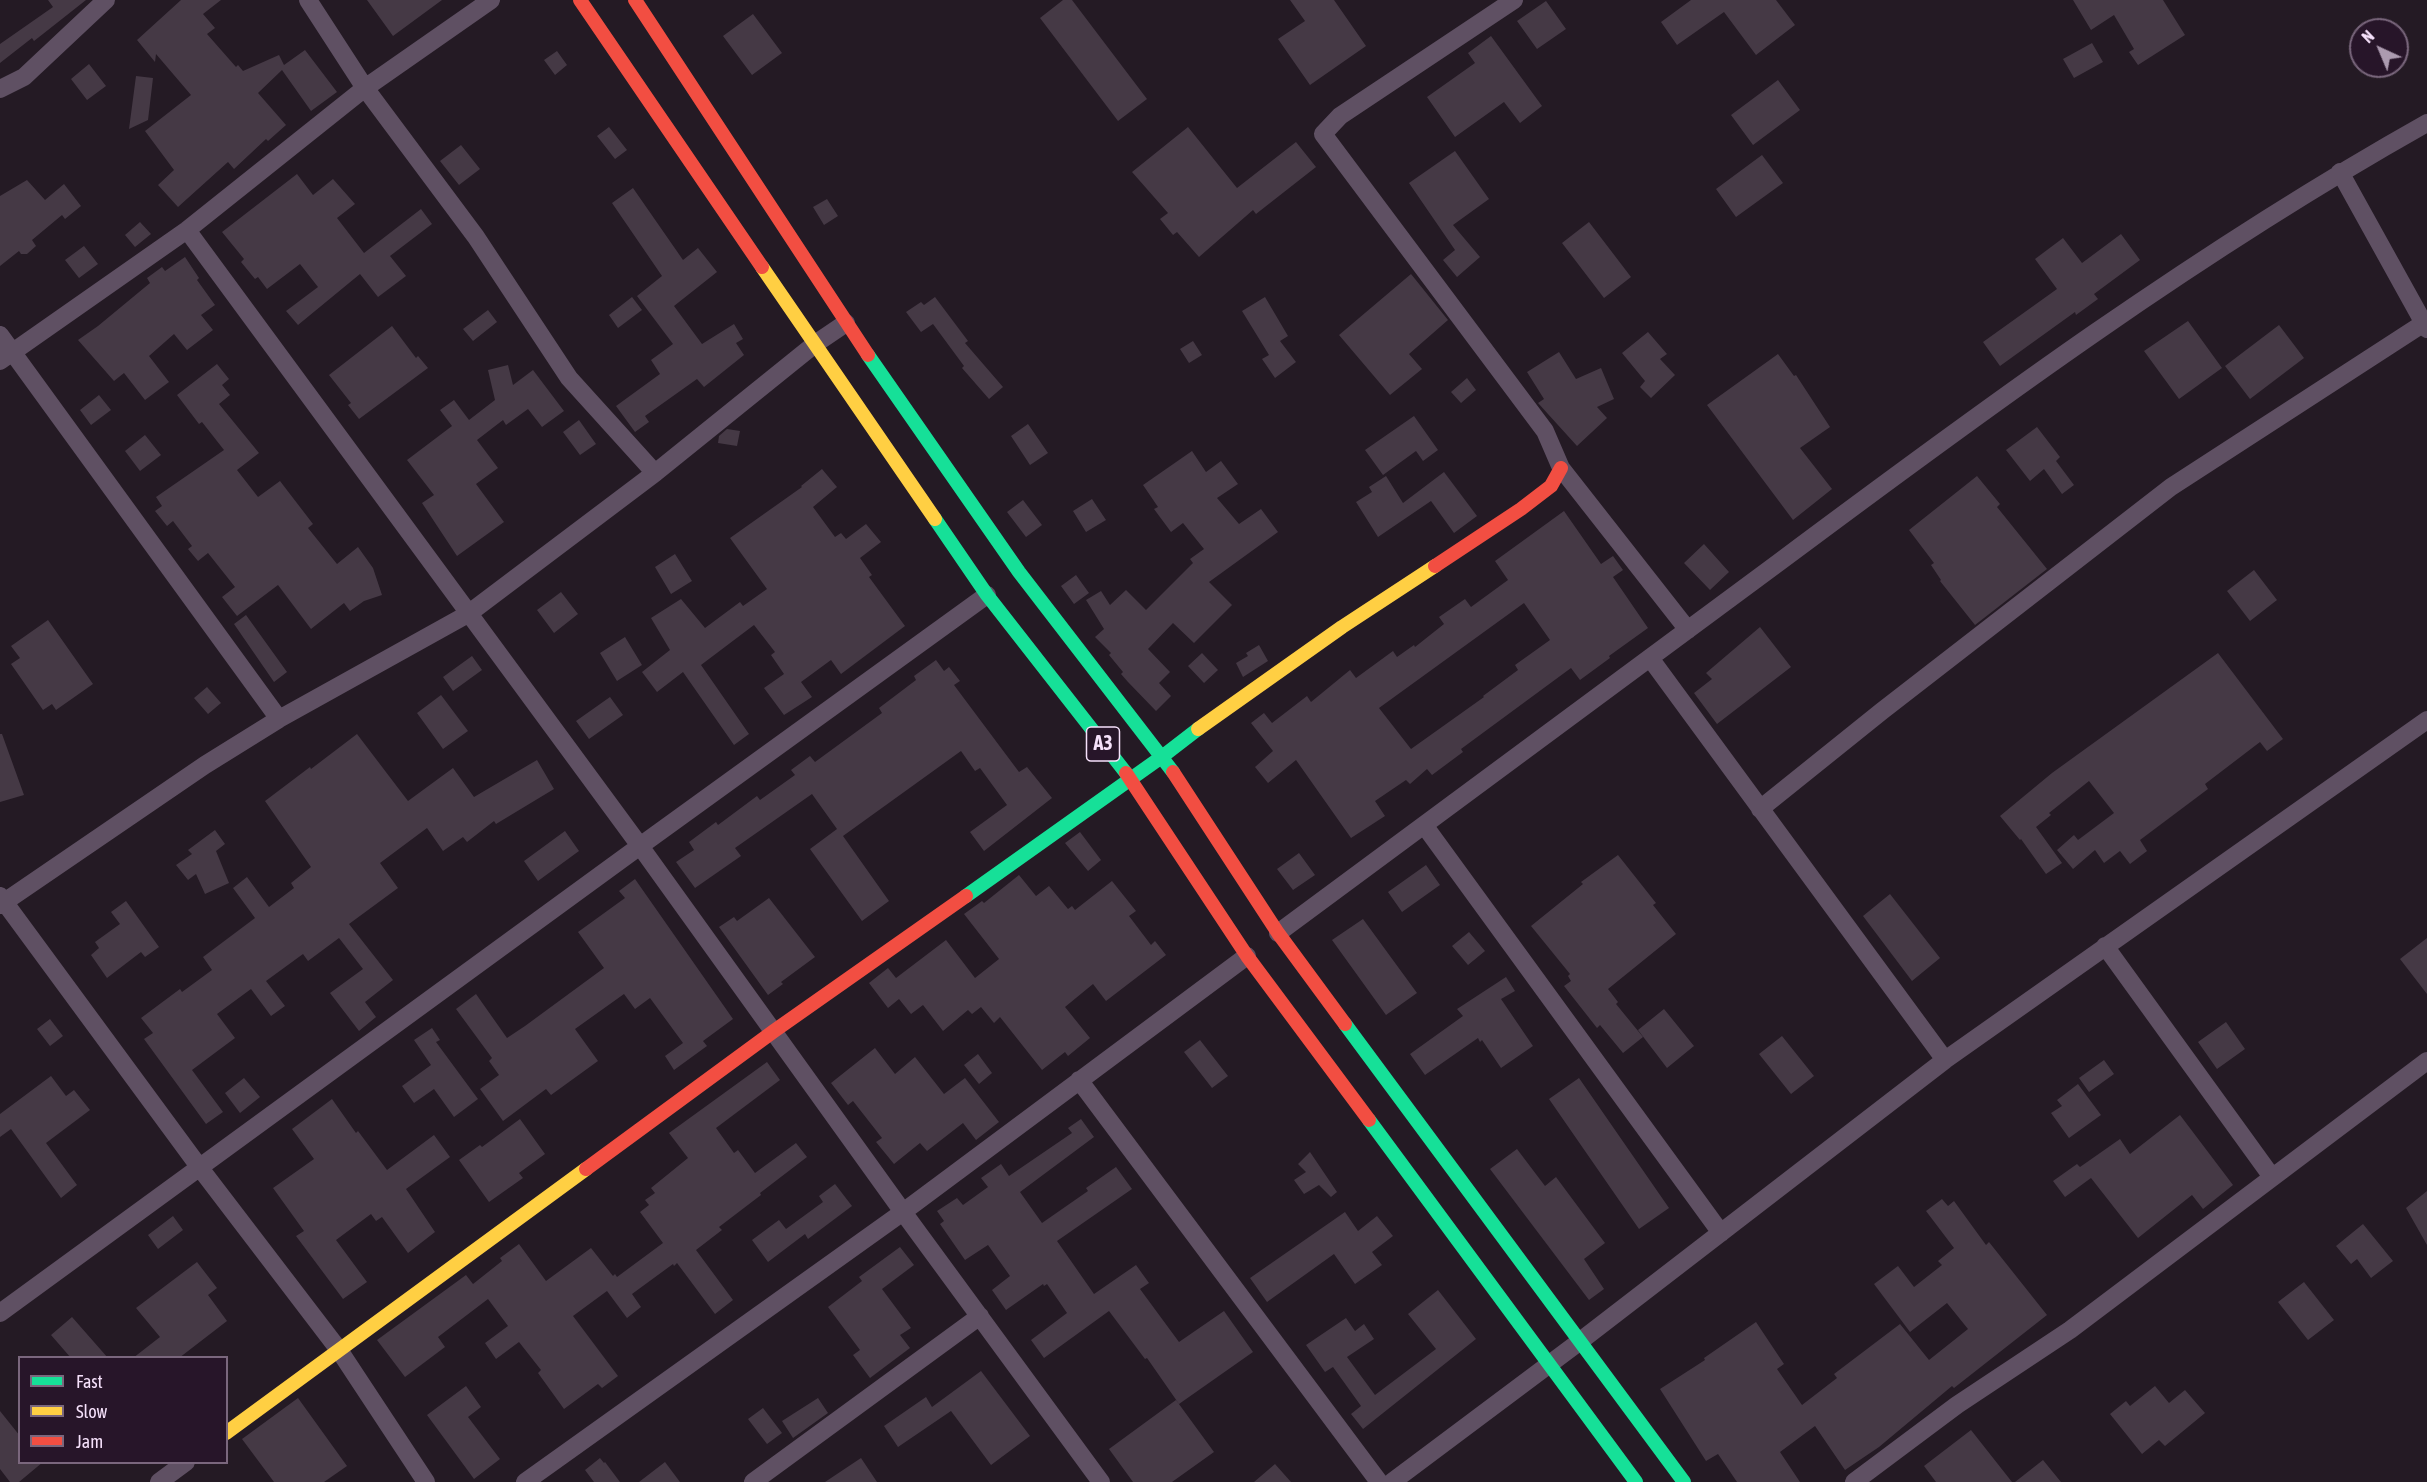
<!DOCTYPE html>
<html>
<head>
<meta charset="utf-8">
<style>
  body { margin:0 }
  #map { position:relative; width:2427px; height:1482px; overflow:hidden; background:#241a24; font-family:"Asap Condensed",sans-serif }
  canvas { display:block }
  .legend { position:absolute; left:18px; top:1356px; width:210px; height:108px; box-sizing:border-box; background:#271529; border:2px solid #7a677d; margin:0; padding:8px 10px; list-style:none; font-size:18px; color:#f6e1fb }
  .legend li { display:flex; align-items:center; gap:12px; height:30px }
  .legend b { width:30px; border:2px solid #7a677d }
  .north { position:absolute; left:2349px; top:18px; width:60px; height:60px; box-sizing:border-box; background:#271529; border:2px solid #7a677d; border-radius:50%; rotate:316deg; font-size:16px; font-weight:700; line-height:24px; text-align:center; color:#f6e1fb }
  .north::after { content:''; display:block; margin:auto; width:21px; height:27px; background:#ac9bb0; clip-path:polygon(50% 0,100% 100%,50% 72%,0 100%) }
</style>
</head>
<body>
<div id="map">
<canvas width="2427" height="1482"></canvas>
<ul class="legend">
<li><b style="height:8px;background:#16e098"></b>Fast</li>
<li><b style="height:8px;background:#ffcf43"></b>Slow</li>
<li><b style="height:8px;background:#f24e42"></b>Jam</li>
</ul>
<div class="north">N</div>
</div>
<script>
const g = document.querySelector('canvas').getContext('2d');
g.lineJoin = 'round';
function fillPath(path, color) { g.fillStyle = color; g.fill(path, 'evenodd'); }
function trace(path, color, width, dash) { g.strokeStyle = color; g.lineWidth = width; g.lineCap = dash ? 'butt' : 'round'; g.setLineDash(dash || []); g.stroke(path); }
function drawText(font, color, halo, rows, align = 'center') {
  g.font = font + ' "Asap Condensed",sans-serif'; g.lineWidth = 4.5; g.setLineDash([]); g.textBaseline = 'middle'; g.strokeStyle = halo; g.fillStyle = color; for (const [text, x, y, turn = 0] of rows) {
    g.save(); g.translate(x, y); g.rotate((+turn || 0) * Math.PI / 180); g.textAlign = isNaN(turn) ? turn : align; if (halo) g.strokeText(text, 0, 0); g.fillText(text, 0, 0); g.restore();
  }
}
fillPath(new Path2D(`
  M48,0H86L48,30L34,41L32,38L0,63V44L53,7Z
  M181,0H221L203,14L215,28L207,34L236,67L238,65L243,71L279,55L284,65L305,50L337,92L311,111L282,70L258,93L286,125L268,141L266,139L234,169L228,162L178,207L158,185L174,170L145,131L191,95L156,54L155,62L137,40Z
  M367,0H442L393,36Z
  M1063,0H1072L1147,99L1118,121L1040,18Z
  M1290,0H1334L1366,46L1310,85L1278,39L1305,21Z
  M1691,0H1776L1795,25L1756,55L1724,12L1677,45L1661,22Z
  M2073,0H2163L2185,35L2138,65L2129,52L2134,49L2114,15L2091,30Z
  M1546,1L1566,29L1537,49L1517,21Z
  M753,14L782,53L752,75L723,36Z
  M1491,36L1542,106L1520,123L1504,102L1455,137L1427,97L1475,63L1468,53Z
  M2092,43L2103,62L2074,78L2063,59Z
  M557,51L567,65L555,75L544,60Z
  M89,64L106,86L87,100L71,79Z
  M136,76L153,78L148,120L129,129Z
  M1778,80L1800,110L1753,145L1731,115Z
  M609,127L627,150L615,159L597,136Z
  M1188,127L1237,188L1296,142L1316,167L1256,214L1253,210L1199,257L1177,232L1173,235L1160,219L1168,213L1132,172Z
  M461,145L480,169L459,185L440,161Z
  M1455,151L1489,199L1453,225L1480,257L1457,277L1443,260L1455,250L1409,183Z
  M1762,155L1783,183L1736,217L1716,189Z
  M297,174L313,195L333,179L355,204L337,218L364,253L421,209L432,224L390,256L406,276L378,297L360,274L298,325L286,311L318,287L300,264L267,289L258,277L255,279L241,262L244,259L222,232Z
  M27,180L45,200L64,184L81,206L65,219L62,215L32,240L36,246L27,254H21L19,251L0,266V196Z
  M633,188L683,260L698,248L717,272L674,306L702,344L734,324L743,339L736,343L744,355L704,387L697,379L645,416L649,422L635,432L616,406L660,374L651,360L673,344L637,296L662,276L612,203Z
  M827,199L838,216L824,225L813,207Z
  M140,222L151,234L135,247L125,235Z
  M1589,222L1631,277L1604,298L1562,243Z
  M2121,234L2140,260L2094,294L2098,299L2076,315L2075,312L2000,366L1983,342L2057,289L2035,259L2063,238L2082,263Z
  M84,246L98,264L79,278L65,260Z
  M185,257L199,278L197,280L215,305L201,315L213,330L187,350L174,334L149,356L169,382L145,400L124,373L114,381L78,340L98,326L150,283L147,278L162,267L165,271Z
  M1411,274L1448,320L1409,354L1422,369L1390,395L1339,335Z
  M632,297L642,310L618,328L609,315Z
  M935,297L968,341L965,343L1003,387L989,399L962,368L964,366L933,324L921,332L906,312L921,302L924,305Z
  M1265,297L1288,336L1280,341L1296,362L1275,378L1262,359L1269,355L1242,311Z
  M488,310L497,322L473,341L463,329Z
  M2188,321L2222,368L2179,399L2144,351Z
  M2279,325L2304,358L2250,399L2225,366Z
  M392,326L416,358L418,356L428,368L359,419L348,405L351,403L329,375Z
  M1648,332L1667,354L1660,359L1675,375L1651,398L1640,387L1645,381L1622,353Z
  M1193,341L1202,355L1189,363L1180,349Z
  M1559,352L1576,379L1601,368L1614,399L1597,407L1607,418L1577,446L1538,403L1544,399L1527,372Z
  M1778,354L1794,376L1796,375L1830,427L1800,448L1832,489L1793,520L1707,405Z
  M217,364L229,379L222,385L230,395L219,404L259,453L237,470L258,497L280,481L313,524L308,528L337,564L358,547L373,568L382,595L364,601L350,611L344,603L311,629L278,585L237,616L222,597L235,587L208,553L198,561L188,549L192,546L173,521L167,526L155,511L162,506L156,497L224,450L202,422L199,424L177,395Z
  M508,365L513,385L533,370L564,411L542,427L528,409L506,425L503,420L477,440L498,468L476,484L504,522L457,556L422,503L434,495L407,460L452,426L440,410L454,400L469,420L495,400L488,370Z
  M1467,378L1476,390L1461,403L1451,392Z
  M99,395L111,410L91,425L80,410Z
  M1414,416L1438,450L1423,461L1416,451L1383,475L1365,450Z
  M579,420L596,444L580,455L563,432Z
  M1028,424L1048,453L1030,465L1011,436Z
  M2037,427L2060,457L2056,461L2074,485L2062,494L2044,469L2030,481L2006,450Z
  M727,429L740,431L737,446L718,443L719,436Z
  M145,435L161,455L140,471L125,451Z
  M1192,451L1206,472L1221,461L1238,484L1217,498L1239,524L1261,509L1278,532L1209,582L1232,605L1194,643L1173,623L1148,649L1170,672L1159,683L1171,696L1156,711L1128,682L1121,674L1123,672L1109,655L1111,653L1095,637L1104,629L1086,600L1101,591L1110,605L1126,590L1146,610L1193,563L1190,559L1204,549L1183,523L1171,532L1154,509L1158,507L1143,485Z
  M822,469L837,487L813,507L835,537L841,533L846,539L866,524L881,542L860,558L872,575L869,577L905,626L841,674L831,660L801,682L812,697L784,715L764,688L784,674L771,655L775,652L754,625L701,665L749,734L734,745L683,672L657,692L642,672L670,650L651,618L681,599L705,628L740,602L743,606L767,589L730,538L802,487L801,486Z
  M1444,472L1477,516L1454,533L1431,501L1378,537L1356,502L1372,492L1369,487L1386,476L1403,503Z
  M1977,476L2000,504L1997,507L2047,569L1975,625L1940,581L1941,580L1931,565L1934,563L1909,530Z
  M1092,499L1106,520L1086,532L1073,511Z
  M1023,500L1042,525L1026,537L1007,512Z
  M1564,511L1601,564L1613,556L1623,570L1613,577L1648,628L1609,656L1610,658L1580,680L1571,668L1461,749L1463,752L1432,775L1427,769L1410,784L1406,780L1375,801L1385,816L1351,838L1296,760L1268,783L1255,767L1273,751L1251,723L1264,713L1272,723L1307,696L1311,702L1350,670L1356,678L1393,651L1397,657L1414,645L1415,647L1444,624L1439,617L1465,599L1471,607L1508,580L1495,561ZM1524,603L1550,640L1515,665L1518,670L1483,696L1484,697L1411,749L1379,708Z
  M1704,544L1729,572L1710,590L1684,563Z
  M675,554L692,581L671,594L655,567Z
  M2254,570L2277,600L2250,621L2227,591Z
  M1076,575L1089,593L1074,604L1061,586Z
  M561,592L578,614L554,633L537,610Z
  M246,615L287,672L274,682L234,624Z
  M48,620L93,684L56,710L52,704L43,710L11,664L20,658L11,646Z
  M1760,627L1791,667L1717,724L1694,693L1712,679L1706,673Z
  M625,637L642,665L617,681L600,653Z
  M1259,645L1268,661L1243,677L1236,663L1248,656L1246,653Z
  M1202,653L1218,670L1204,683L1188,666Z
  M2218,653L2283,739L2267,751L2260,742L2205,784L2208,789L2140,840L2147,851L2130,864L2120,851L2104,863L2095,850L2073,869L2057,850L2074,835L2078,840L2114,813L2089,781L2049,813L2051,815L2036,827L2062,863L2046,874L2021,839L2020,840L2000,816L2052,773Z
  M472,656L482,670L453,691L443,677Z
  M936,660L944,671L949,667L960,681L954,685L1019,772L1027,767L1052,798L984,851L970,832L1007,805L980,768L975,771L961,751L843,836L889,901L862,921L810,849L837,829L812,794L735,848L741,856L695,888L676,862L694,850L689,842L716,822L718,825L757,796L760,800L795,775L791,770L810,756L815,762L882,713L879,708L916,680L914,676Z
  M207,687L221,703L208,714L194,698Z
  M441,695L468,731L443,749L417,713Z
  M610,697L623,715L589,739L576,721Z
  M0,734H2L24,795L0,802Z
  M357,734L408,801L453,768L474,797L537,760L554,789L496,824L494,821L467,842L463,837L443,851L427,828L380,863L398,888L349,924L393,980L365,1002L376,1017L359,1031L330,993L363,969L339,938L308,961L303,954L266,981L285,1006L271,1016L251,989L217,1014L235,1038L192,1070L223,1112L206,1124L144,1039L153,1033L141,1018L180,989L182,992L212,970L203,957L255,918L233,888L247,877L269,907L294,888L291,883L311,867L265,801L310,767L311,769Z
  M215,830L225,844L216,851L229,883L205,894L196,874L188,880L176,865L192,854L188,850Z
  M565,831L579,851L538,881L524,861Z
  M1080,832L1101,860L1088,871L1065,843Z
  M1299,853L1315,875L1293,890L1277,869Z
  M1618,855L1656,903L1653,905L1676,934L1608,989L1618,1002L1616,1004L1643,1037L1623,1053L1600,1025L1597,1028L1564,986L1571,981L1568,976L1570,974L1531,926L1583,884L1581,882Z
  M1426,865L1440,885L1402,912L1388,892Z
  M1019,875L1036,896L1049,886L1068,909L1072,906L1075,910L1112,881L1136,911L1129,916L1151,945L1155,941L1166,955L1106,1001L1093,984L1065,1007L1090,1038L1068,1056L1065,1052L1042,1070L1000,1017L994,1023L981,1007L972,1014L968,1010L943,1031L923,1005L911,1014L899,999L888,1008L869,983L888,968L896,978L946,940L975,978L999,959L964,914L982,901L984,903Z
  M635,879L733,1019L703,1041L707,1046L674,1070L665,1056L683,1043L650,998L635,1009L624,994L575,1029L598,1061L551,1095L546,1089L503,1121L480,1089L499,1075L489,1061L492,1058L456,1009L476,994L507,1038L525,1026L604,968L578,932L625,898L619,891Z
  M1890,894L1940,958L1912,981L1863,916Z
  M769,898L815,957L781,982L783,984L768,995L719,927L734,917L737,921Z
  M126,901L159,947L145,957L141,952L107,978L91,955L99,948L95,942L120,924L111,912Z
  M1363,919L1417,993L1386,1015L1332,940Z
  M1469,932L1485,951L1468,965L1452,946Z
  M2427,938V994L2400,959Z
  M1506,977L1515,991L1501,999L1533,1046L1501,1068L1482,1040L1480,1042L1478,1038L1425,1075L1410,1054L1463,1016L1457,1009Z
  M1664,1009L1694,1046L1667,1068L1638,1030Z
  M50,1019L63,1036L50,1046L37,1029Z
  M2226,1022L2245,1049L2217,1069L2198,1042Z
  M432,1028L440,1040L436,1042L478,1099L454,1117L434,1089L414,1103L402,1086L431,1065L414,1040Z
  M1782,1036L1814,1076L1791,1094L1759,1054Z
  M1200,1040L1228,1076L1212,1088L1184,1052Z
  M875,1048L895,1074L915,1057L944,1094L965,1078L999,1122L976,1140L963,1123L927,1151L920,1143L894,1164L876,1142L882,1138L853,1101L848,1105L831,1083Z
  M978,1054L992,1073L979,1084L964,1065Z
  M2104,1060L2114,1074L2089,1092L2079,1078Z
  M767,1062L780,1080L716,1128L734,1153L738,1150L755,1173L796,1143L807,1157L760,1193L761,1195L719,1227L722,1230L696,1250L733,1300L715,1314L677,1263L674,1266L673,1264L632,1294L641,1307L627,1318L607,1291L573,1316L618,1376L602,1388L598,1384L564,1409L538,1373L541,1370L519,1342L496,1359L485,1343L508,1326L488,1299L438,1337L445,1347L405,1377L377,1340L466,1275L473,1284L502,1261L500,1258L519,1244L546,1281L591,1248L613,1276L615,1274L617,1277L663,1243L640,1212L649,1205L645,1200L655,1193L651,1188L688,1158L669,1133Z
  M51,1076L66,1096L74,1090L90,1110L46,1143L77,1185L61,1198L11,1129L0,1137V1114Z
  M244,1078L260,1097L240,1113L225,1093Z
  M1579,1078L1669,1208L1639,1229L1549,1099Z
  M2078,1084L2101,1115L2069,1138L2051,1113L2062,1106L2057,1100Z
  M332,1099L356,1133L358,1131L387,1170L434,1135L450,1157L406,1189L435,1232L408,1253L382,1217L376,1221L371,1214L336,1240L367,1282L343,1299L296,1236L304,1231L273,1188L314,1159L292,1129Z
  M2180,1115L2233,1185L2203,1209L2192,1195L2138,1238L2091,1178L2065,1197L2053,1181L2077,1164L2080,1167L2120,1139L2130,1154Z
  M520,1119L545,1154L519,1173L523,1178L489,1202L459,1160L480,1145L482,1147Z
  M1081,1119L1094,1137L1020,1192L1042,1223L1088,1191L1086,1188L1116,1167L1132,1189L1057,1241L1094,1294L1136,1265L1149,1283L1140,1289L1179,1342L1224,1311L1253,1352L1179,1404L1147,1358L1145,1359L1109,1311L1044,1358L1031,1340L1067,1313L1047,1284L1044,1286L1043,1284L1006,1310L992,1290L1010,1276L988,1245L965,1260L940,1224L944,1221L937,1211L957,1198L963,1205L988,1187L981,1178L1001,1164L1009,1176L1072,1133L1068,1128Z
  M1517,1149L1545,1186L1556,1177L1605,1243L1584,1259L1604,1289L1589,1300L1490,1169Z
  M1310,1152L1337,1192L1331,1197L1319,1185L1304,1194L1294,1180L1306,1172L1298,1164Z
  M835,1184L852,1206L808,1239L805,1234L768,1262L752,1240L779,1220L786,1229L823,1202L819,1196Z
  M2427,1191V1245L2406,1208Z
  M1942,1199L1948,1206L1954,1201L1986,1245L1989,1242L2047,1315L1954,1388L1952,1386L1879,1447L1845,1470L1815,1426L1780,1452L1800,1482H1737L1718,1454L1706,1461L1660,1389L1705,1360L1704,1358L1756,1322L1784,1364L1777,1369L1802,1405L1837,1378L1834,1374L1900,1324L1929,1360L1968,1329L1947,1303L1910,1332L1874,1284L1898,1266L1914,1287L1942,1265L1938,1261L1954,1248L1926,1211Z
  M1345,1212L1358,1231L1377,1216L1393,1236L1372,1252L1382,1265L1355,1284L1334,1254L1267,1302L1250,1278Z
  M173,1216L183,1230L158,1249L148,1235Z
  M2363,1224L2393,1261L2371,1278L2357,1259L2351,1264L2336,1246Z
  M900,1247L914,1265L882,1289L911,1328L900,1335L910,1348L870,1378L853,1355L860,1350L828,1307L862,1281L859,1277Z
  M197,1262L217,1288L208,1295L227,1321L179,1358H133L160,1337L136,1308Z
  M2304,1282L2334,1320L2308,1340L2278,1302Z
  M1438,1290L1476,1339L1363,1429L1351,1414L1361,1406L1333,1367L1325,1372L1306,1345L1346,1318L1355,1331L1364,1324L1374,1339L1347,1357L1375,1395L1436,1349L1408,1314Z
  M72,1317L108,1358H71L51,1335Z
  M981,1371L1030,1436L991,1465L951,1411L898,1447L884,1426L926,1397L932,1407Z
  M466,1386L481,1407L468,1417L500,1459L474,1479L427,1415Z
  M2155,1386L2169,1403L2185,1390L2205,1413L2165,1446L2159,1440L2142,1454L2110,1414L2126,1401L2130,1406Z
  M298,1398L347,1466L324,1482H274L242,1439Z
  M818,1398L828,1413L793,1438L782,1421Z
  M1176,1400L1214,1452L1172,1482H1133L1109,1449Z
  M763,1408L782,1433L767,1444L748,1419Z
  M0,1411L20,1436V1462H43L19,1482H10L0,1469Z
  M1971,1430L2012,1482H1936L1924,1466Z
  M600,1458L604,1463L605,1462L620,1482H594L585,1470Z
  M861,1458L877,1482H825Z
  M2043,1460L2061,1482H2015Z
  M665,1462L680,1482H639Z
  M1275,1464L1291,1482H1254Z`), '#453945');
trace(new Path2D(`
  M308,0L365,88L476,237L569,378L655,473
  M1514,0L1340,116L1323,134L1545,431L1561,468L1688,630
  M0,89L24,77L106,0
  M2340,172L2427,329
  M187,230L640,846L903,1212L1101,1482
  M0,335L279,719
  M0,361L187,230L365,88L491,0
  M1650,658L1945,1060
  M1760,809L1882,711L2171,487L2424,323
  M1424,825L1721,1233
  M0,896L200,1168L339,1350L426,1482
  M0,905L205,765L279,719L468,614L655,473L815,344L846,323
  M1278,933C1445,810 1612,687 1778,563C1987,407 2199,251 2427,123
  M2105,946L2272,1177
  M1079,1080L1379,1482
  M0,1313L640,846L987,595
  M159,1482L186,1462
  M525,1482L903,1212L1247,956
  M753,1482L980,1316
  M1392,1482L1579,1342L1945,1060L2427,720
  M1854,1482L1957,1405L2070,1330L2427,1061`), '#5f5063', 18);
trace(new Path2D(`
  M868,355L1019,572L1173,772
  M935,519L987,595L1126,773
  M966,896L1163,756L1198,729
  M1345,1024L1684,1482
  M1369,1120L1636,1482`), '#16e098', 14);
trace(new Path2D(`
  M762,267L935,519
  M1198,729L1342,627L1435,566
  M226,1433L586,1169`), '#ffcf43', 14);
trace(new Path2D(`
  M580,0L762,267
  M635,0L868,355
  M1435,566L1521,509L1551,486L1561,468
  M1173,772L1278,933L1345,1024
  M1126,773L1247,956L1369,1120
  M586,1169L774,1031L966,896`), '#f24e42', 14);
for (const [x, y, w] of [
  [1103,744,33]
]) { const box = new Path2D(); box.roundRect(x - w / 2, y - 17, w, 34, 4.5); g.fillStyle = '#271529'; g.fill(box); trace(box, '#f6e1fb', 1.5); }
drawText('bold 20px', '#f6e1fb', null, [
  ["A3",1103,744]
]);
</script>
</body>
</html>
